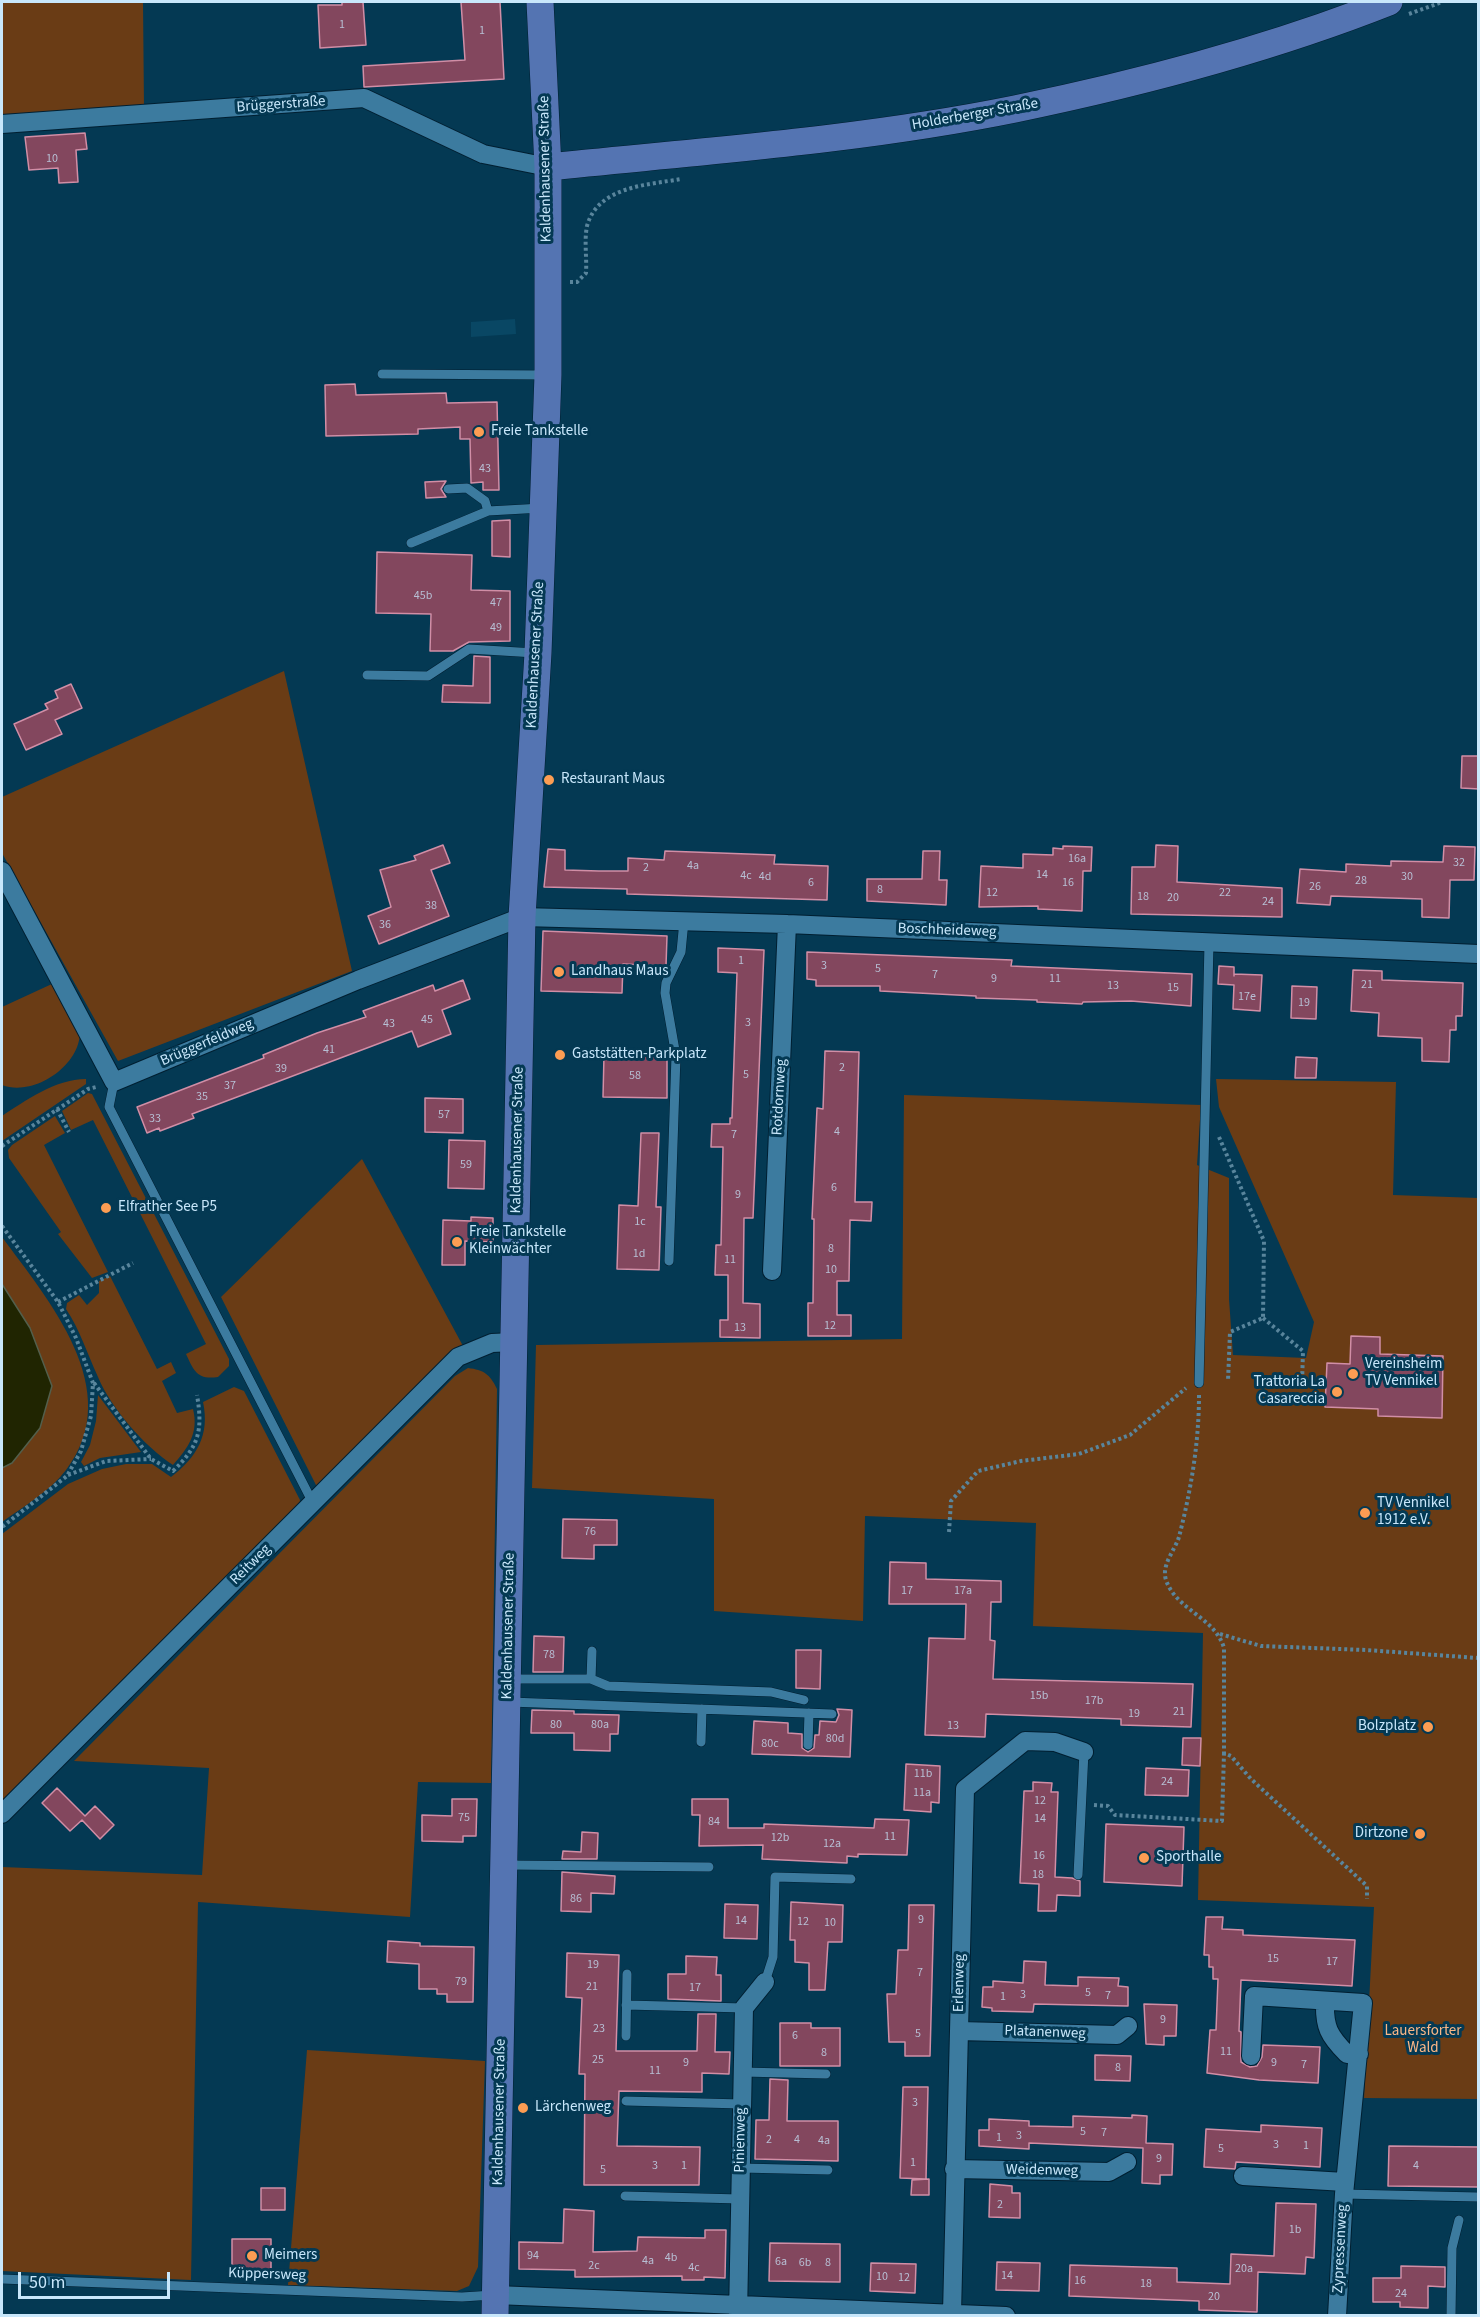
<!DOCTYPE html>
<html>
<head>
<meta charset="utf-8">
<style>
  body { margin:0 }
  #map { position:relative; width:1480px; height:2317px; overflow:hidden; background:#043953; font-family:"Source Sans 3",sans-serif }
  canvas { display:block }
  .frame { position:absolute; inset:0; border:3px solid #c8e7fb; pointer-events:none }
  .scale { position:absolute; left:18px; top:2272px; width:152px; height:27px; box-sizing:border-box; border:3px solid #c8e7fb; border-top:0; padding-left:8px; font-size:18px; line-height:21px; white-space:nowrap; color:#c8e7fb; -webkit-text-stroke:4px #043953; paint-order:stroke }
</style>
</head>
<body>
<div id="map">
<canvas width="1480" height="2317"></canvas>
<div class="frame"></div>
<div class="scale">50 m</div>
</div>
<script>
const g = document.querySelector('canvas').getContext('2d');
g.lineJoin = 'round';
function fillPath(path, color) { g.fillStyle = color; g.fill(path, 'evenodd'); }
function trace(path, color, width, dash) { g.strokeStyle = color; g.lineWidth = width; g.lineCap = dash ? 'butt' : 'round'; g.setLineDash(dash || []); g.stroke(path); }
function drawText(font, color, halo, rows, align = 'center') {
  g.font = font + ' "Source Sans 3",sans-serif'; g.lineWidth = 6; g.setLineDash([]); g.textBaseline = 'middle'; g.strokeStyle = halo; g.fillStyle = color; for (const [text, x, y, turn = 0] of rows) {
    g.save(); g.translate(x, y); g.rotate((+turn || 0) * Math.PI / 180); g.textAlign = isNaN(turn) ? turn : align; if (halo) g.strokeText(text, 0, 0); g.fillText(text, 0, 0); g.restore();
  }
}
fillPath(new Path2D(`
  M515,319L516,334L471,337V322Z`), '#094764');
fillPath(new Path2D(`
  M2,2H143L144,107L2,116Z
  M284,671L352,971L118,1061L2,853V797Z
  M54,983C61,994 76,1010 79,1023C88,1061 36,1098 2,1085V1007Z
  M86,1079V1084L2,1141V1116C25,1101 55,1079 86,1079Z
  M1216,1079L1396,1082L1393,1195L1478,1198V2099L1364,2098L1374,1907L1198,1900L1203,1633L1033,1626L1036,1523L865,1516L863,1621L714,1611V1499L532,1488L536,1345L902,1339L904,1095L1201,1105L1197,1165L1229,1178V1299L1233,1355L1306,1358L1314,1322L1219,1107Z
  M88,1093L92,1094L229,1359V1366L218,1377C197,1380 194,1371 186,1354L206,1344L93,1120L71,1130L62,1111Z
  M55,1116L65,1133L44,1145L108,1272L92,1278L58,1234L61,1232L9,1158L8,1150L12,1145Z
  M362,1159L463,1346L322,1486L316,1485L221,1297Z
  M2,1237C48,1300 127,1390 66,1470C50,1491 23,1507 2,1522V1468L12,1463L30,1328L2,1284Z
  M110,1276L157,1369L171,1362L176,1373L162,1381L177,1413L193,1409C199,1433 188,1448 173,1465C144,1446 111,1408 98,1377C87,1353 80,1330 66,1309L67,1303L79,1295L87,1305L99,1293V1281Z
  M468,1368C484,1370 490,1374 497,1389L491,1783L418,1782L410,1917L198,1902L191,2280L2,2271V1867L202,1875L209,1768L74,1761L455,1376Z
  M234,1387L244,1391L300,1500L299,1508L2,1802V1534L68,1484L102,1469L126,1464H152L171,1477C197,1457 210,1435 203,1402Z
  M98,1395L141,1452L100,1458L84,1466L81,1462L90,1445L96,1421Z
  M307,2050L485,2061L478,2267L469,2286L457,2291L288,2285Z`), '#6a3c15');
const water = new Path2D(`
  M2,1284L30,1328L52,1386L40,1428L12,1463L2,1468Z`);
fillPath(water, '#202501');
trace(water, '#525f4c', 1.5);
const building = new Path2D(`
  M342,2H363L366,45L320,48L318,5H342Z
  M461,2H500L504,79L364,87L363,66L465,60Z
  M85,133L87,149L76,150L78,182L59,183L58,168L29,170L25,137Z
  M355,384L356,395L446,393L447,403L497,402L499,490H483V482L471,483L470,439H460V427L418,429V434L326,436L325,385Z
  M446,481L441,489L446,497L426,498L425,482Z
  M510,520V557L492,556V521Z
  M377,552L472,555L471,590L510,591V641L469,642L453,651H430L431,614L376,613Z
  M474,656L490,657V703L442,702L443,685L473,686Z
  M71,684L82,708L55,720L62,734L26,750L14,724L48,709L45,704L58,698L55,691Z
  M1462,756H1479V789L1461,788Z
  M443,845L450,863L431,870L449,916L379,944L368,916L391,907L380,870L416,860L414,856Z
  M1156,845L1178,846L1177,882L1282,888V917L1131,914L1132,867H1155Z
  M1063,846L1092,847L1091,871H1083L1082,911L1038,909V906L979,907L981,866L1023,868V854L1053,855V848L1063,849Z
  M1444,846L1475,847L1474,880H1450L1449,918L1422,917V899L1331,896L1330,905L1297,903L1300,869L1346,872V864L1391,866V861L1443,862Z
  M548,849L565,850V870L599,871H628V858L664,860L665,851L775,855L774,864L828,866L827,900L627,894V889L544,887Z
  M923,851H940L939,880H947L946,905L867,901V879H922Z
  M543,931L667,936L666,966L623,964L622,993L541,991Z
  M718,948L764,950L753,1218H744L743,1303L760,1304V1338L720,1337V1320H728V1275H715L716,1245H721L723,1147H711L712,1124H730V1118H732L737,973L718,972Z
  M807,952L1012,960L1011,966L1192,974L1191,1006L1131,1001L1083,1002L1082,1004L1037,1002V1000L976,998V996L880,991V986H816V980L807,979Z
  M1219,966L1234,967V976V974L1262,975L1260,1011L1233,1009L1234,985L1218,984Z
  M1353,970L1382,971V980L1463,983L1462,1016H1456V1030H1450L1449,1062L1422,1061V1038L1378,1036L1379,1013L1351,1011Z
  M463,980L470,999L442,1010L451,1034L418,1047L412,1031L192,1114L194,1118L160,1131L159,1128L147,1133L137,1107L264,1058L263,1055L317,1033L366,1017L363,1011L433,985L435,991Z
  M1292,986L1317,987L1316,1019L1291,1018Z
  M825,1051L859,1052L855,1202H872L871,1221L850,1220L849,1281H837V1315H851V1336H808V1303H813L814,1219H812L817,1108L823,1109Z
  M604,1055L667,1056V1098L603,1097Z
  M1296,1057L1317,1058L1316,1078H1295Z
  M425,1098L463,1099V1133L425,1132Z
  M641,1133H659L656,1207H661L659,1270L617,1269L619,1205L638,1206Z
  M449,1140L485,1141L484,1189L448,1188Z
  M471,1217L493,1218V1242L465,1241V1265H442L443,1220L471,1221Z
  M1351,1336L1380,1337V1354L1443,1356L1442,1418L1378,1416V1409L1325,1407L1327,1363L1350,1364Z
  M563,1519L617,1520V1545H594V1559L562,1558Z
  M890,1562L926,1563V1579L1001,1581V1602H991L990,1640L995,1641L993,1679L1193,1684L1191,1727L1121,1725V1719L986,1714L985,1737L925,1735L929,1638L965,1639L966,1604H889Z
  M534,1636L564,1637L563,1672H533Z
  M796,1650H821L820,1689L796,1688Z
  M837,1709L852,1710L850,1757L752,1754L754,1721L788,1723V1733L802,1734V1748L808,1752L814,1748L815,1735H819L820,1721L836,1722L839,1715Z
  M532,1710L574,1711V1714L619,1715L618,1734H610V1751L574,1750V1733H531Z
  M1183,1738H1201L1200,1766L1182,1765Z
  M906,1764L940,1766L939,1803L931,1802V1812L904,1810Z
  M1146,1768L1189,1770L1188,1796L1145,1795Z
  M1033,1782L1052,1783L1051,1792H1058L1055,1877L1072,1878L1080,1881V1896L1057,1895L1056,1911H1038L1039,1884L1020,1883L1024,1791H1033Z
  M57,1788L85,1816L95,1806L114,1825L100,1839L82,1820L70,1831L42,1803Z
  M452,1799H477L476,1836H463V1842L422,1841V1815L452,1816Z
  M692,1799H728V1828H764V1824L874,1828L875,1819L909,1820L907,1855L858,1854V1857L847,1856V1863L762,1859L763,1845L699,1846L700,1815H692Z
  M1106,1824L1184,1827L1182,1886L1104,1882Z
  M582,1832L598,1833L597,1859H562L563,1851L581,1852Z
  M562,1872L615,1876L614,1894L591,1893V1912L561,1911Z
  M791,1902L843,1905L842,1942H828L825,1990H809V1963L795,1962V1940H790Z
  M725,1904L758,1905L757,1939L724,1938Z
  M909,1905H934L930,2056H905V2042H889L887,1994H896L898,1950H908Z
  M1206,1917H1223L1222,1929L1243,1930V1935L1355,1940L1352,1986L1241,1980L1239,2031L1241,2032V2062L1250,2067L1257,2066L1262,2057L1263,2045L1320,2047L1318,2083L1259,2080L1207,2073L1210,2030H1216L1218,1979H1213V1967H1209V1955H1204Z
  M388,1941L420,1943V1946L474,1947L473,2002H447V1994H437V1989H419V1964L387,1962Z
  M567,1953L619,1955L616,2051H697L698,2014H716L715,2052H730L729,2074L702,2073V2092L619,2091L617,2146L700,2147L699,2185H584L585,2074H579L582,1998L566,1997Z
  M686,1956L717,1957L716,1975H721V2001L668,1999V1974H686Z
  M1024,1961L1046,1962L1045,1985L1078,1986V1977L1119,1978L1118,1986L1128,1987V2006L1034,2004L1033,2012L992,2011V2008L982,2007L983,1987H993V1981L1023,1983Z
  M1144,2004L1177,2005L1176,2036H1164V2045L1146,2044Z
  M780,2023H811V2028H840V2066H780Z
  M1095,2055L1131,2056L1130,2081L1095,2080Z
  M770,2079L788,2080L787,2121H838V2161L755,2159L756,2120H769Z
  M903,2087H928L926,2179L900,2178Z
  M1132,2115L1147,2116L1146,2143L1173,2144L1172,2175H1160V2184L1142,2183L1143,2148L1029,2143V2149L979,2146V2130H989V2119L1029,2121V2126L1073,2127V2116L1132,2118Z
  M1261,2125L1322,2128L1320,2167L1236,2162L1235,2169L1204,2167L1206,2129L1261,2132Z
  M1389,2146L1479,2147V2187L1388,2186Z
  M929,2179V2195H911L912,2180Z
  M990,2184L1012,2186V2193H1020V2218L989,2217Z
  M261,2188H285V2210H261Z
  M1276,2203L1316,2204L1314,2258L1306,2257L1305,2274L1258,2272L1257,2312L1199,2310V2301L1069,2296L1070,2265L1177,2268V2282L1230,2284L1231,2254L1274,2256Z
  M564,2209L594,2211L593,2252L637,2251L638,2237L705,2238V2230H726L725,2278L704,2277V2280H682V2276L575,2277V2270L519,2269V2242L563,2243Z
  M232,2239H271V2272H232Z
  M770,2243L840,2244V2282L769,2281Z
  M997,2262L1040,2263L1039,2291L996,2290Z
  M871,2263L916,2264L915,2293L870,2291Z
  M1401,2266L1445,2267V2287L1428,2286V2308L1400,2307V2302H1373V2278H1401Z`);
fillPath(building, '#83475e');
trace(building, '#d18ea6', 1.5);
const service = new Path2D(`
  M382,374L546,375
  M448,489L467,488L485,501L488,511
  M411,543L488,511L542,508
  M367,675L428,676L469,649L535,653
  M114,1082L109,1107L313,1503
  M669,1261L676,1056L665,993L666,983L681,952L684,921
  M1199,1383L1209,943
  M510,1679H591L592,1651
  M591,1679L608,1686L771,1692L804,1700
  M510,1702L832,1714
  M701,1742L702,1709
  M808,1745L809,1713
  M507,1865L709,1867
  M1078,1875L1084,1752
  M765,1982L773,1957L775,1877L851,1879
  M626,2005L744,2008
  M626,2036L627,1974
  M743,2072L826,2074
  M626,2101L742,2104
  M741,2168L828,2170
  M1344,2194L1478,2197
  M625,2196L740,2199
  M2,2279L462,2297L493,2295
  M1451,2316L1452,2248L1459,2220`);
const minor = new Path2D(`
  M2,124L364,98L483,154L548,167
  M2,871L114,1082L358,980L522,917L787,924L1478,954
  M772,1271L787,924
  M2,1814L458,1357L492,1343L514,1342
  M1325,2001C1324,2027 1329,2036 1347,2054H1359
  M959,2031L1117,2035L1128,2026
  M1251,2056L1254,1996L1363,2003L1344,2194L1337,2316
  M954,2169L1109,2172L1127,2162
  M1243,2176L1345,2182
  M496,2295L1006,2316
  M952,2313L965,1789L1025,1741L1055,1742L1084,1752
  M738,2315L744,2008L765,1982`);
const secondary = new Path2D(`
  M548,167C704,151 862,140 1015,109C1141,83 1270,49 1389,2
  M495,2316L522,917L538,653L548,375V167L540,2`);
trace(service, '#001f31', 10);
trace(minor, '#001f31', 20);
trace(secondary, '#001f31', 28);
trace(new Path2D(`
  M1409,14L1442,2
  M570,282H577L586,273C587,258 584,241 587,226C598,186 648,185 681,179
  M57,1109L69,1132
  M1219,1137L1264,1241L1263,1318L1230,1332L1228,1381
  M2,1146L88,1089L96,1087
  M2,1226L58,1302L76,1338L93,1383L91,1416L81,1451L67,1476L2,1527
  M58,1302L133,1263
  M1263,1318L1303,1351L1302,1384
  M94,1383L151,1459L173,1471C199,1446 203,1431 197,1395
  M1199,1395C1199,1443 1191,1490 1179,1537C1175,1550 1161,1565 1166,1580C1176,1610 1215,1617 1224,1648V1753L1231,1756L1251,1779L1367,1886V1899
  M68,1475L106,1461L151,1459
  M949,1532L951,1501L978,1471L1021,1461L1079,1454L1130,1435L1186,1388
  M1220,1634L1261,1646L1366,1650L1478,1658
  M1094,1805L1108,1806L1115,1815L1222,1821L1224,1753`), '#59859c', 4, [3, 3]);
trace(service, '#3c7b9f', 9);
trace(minor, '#3c7b9f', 18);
trace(secondary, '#5474b2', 27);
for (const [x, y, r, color] of [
  [479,432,6,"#fc9d53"],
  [549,780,6,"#fc9d53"],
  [559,972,6,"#fc9d53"],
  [560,1055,6,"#fc9d53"],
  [106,1208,6,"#fc9d53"],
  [457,1242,6,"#fc9d53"],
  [1353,1374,6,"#fc9d53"],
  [1337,1392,6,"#fc9d53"],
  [1365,1513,6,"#fc9d53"],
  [1428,1727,6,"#fc9d53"],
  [1420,1834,6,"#fc9d53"],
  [1144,1858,6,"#fc9d53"],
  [523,2108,6,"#fc9d53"],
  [252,2256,6,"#fc9d53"]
]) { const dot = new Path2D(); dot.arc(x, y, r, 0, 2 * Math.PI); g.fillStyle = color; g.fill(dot); trace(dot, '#043953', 2); }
drawText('12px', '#b7bfd4', null, [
  ["1",342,25],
  ["1",482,31],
  ["10",52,159],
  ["43",485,469],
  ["45b",423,596],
  ["47",496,603],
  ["49",496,628],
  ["16a",1077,859],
  ["32",1459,863],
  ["4a",693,866],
  ["2",646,868],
  ["14",1042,875],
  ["4c",746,876],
  ["4d",765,877],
  ["30",1407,877],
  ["28",1361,881],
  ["6",811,883],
  ["16",1068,883],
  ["26",1315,887],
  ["8",880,890],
  ["12",992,893],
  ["22",1225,893],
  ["18",1143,897],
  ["20",1173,898],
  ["24",1268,902],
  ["38",431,906],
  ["36",385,925],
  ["1",741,961],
  ["3",824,966],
  ["5",878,969],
  ["7",935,975],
  ["9",994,979],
  ["11",1055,979],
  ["21",1367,985],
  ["13",1113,986],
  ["15",1173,988],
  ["17e",1247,997],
  ["19",1304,1003],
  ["45",427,1020],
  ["3",748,1023],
  ["43",389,1024],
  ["41",329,1050],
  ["2",842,1068],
  ["39",281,1069],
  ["5",746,1075],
  ["58",635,1076],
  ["37",230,1086],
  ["35",202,1097],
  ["57",444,1115],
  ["33",155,1119],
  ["4",837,1132],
  ["7",734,1135],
  ["59",466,1165],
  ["6",834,1188],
  ["9",738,1195],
  ["1c",640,1222],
  ["8",831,1249],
  ["1d",639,1254],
  ["11",730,1260],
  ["10",831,1270],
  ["12",830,1326],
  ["13",740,1328],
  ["76",590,1532],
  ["17",907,1591],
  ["17a",963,1591],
  ["78",549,1655],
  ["15b",1039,1696],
  ["17b",1094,1701],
  ["21",1179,1712],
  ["19",1134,1714],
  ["80",556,1725],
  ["80a",600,1725],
  ["13",953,1726],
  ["80d",835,1739],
  ["80c",770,1744],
  ["11b",923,1774],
  ["24",1167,1782],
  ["11a",922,1793],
  ["12",1040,1801],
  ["75",464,1818],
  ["14",1040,1819],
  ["84",714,1822],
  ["11",890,1837],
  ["12b",780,1838],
  ["12a",832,1844],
  ["16",1039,1856],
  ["18",1038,1875],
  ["86",576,1899],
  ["9",921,1920],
  ["14",741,1921],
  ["12",803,1922],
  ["10",830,1923],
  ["15",1273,1959],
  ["17",1332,1962],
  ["19",593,1965],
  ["7",920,1973],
  ["79",461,1982],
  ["21",592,1987],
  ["17",695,1988],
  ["5",1088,1993],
  ["3",1023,1995],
  ["7",1108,1996],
  ["1",1003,1997],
  ["9",1163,2020],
  ["23",599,2029],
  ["5",918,2034],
  ["6",795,2036],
  ["11",1226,2052],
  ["8",824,2053],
  ["25",598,2060],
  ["9",686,2063],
  ["9",1274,2063],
  ["7",1304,2065],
  ["8",1118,2068],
  ["11",655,2071],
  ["3",915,2103],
  ["5",1083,2132],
  ["7",1104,2133],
  ["3",1019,2136],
  ["1",999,2138],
  ["2",769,2140],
  ["4",797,2140],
  ["4a",824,2141],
  ["3",1276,2145],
  ["1",1306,2146],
  ["5",1221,2149],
  ["9",1159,2159],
  ["1",913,2163],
  ["3",655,2166],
  ["1",684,2166],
  ["4",1416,2166],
  ["5",603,2170],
  ["2",1000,2205],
  ["1b",1295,2230],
  ["94",533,2256],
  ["4b",671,2258],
  ["4a",648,2261],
  ["6a",781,2262],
  ["6b",805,2263],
  ["8",828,2263],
  ["2c",594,2266],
  ["4c",694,2268],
  ["20a",1244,2269],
  ["14",1007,2276],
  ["10",882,2277],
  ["12",904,2278],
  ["16",1080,2281],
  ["18",1146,2284],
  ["24",1401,2294],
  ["20",1214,2297]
]);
drawText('15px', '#c8e7fb', '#043953', [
  ["Brüggerstraße",281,105,-4],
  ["Holderberger Straße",975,115,-10],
  ["Kaldenhausener Straße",546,169,-91],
  ["Kaldenhausener Straße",536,655,-87],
  ["Boschheideweg",947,931,2],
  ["Brüggerfeldweg",207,1043,-23],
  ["Rotdornweg",780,1097,-87],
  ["Kaldenhausener Straße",518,1140,-89],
  ["Reitweg",251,1565,-45],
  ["Kaldenhausener Straße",509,1626,-89],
  ["Erlenweg",960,1983,-89],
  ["Platanenweg",1045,2033,2],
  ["Kaldenhausener Straße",500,2112,-89],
  ["Pinienweg",741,2140,-89],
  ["Weidenweg",1042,2171,1],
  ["Zypressenweg",1341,2249,-87],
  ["Küppersweg",267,2275,2]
]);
drawText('15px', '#c8e7fb', '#043953', [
  ["Freie Tankstelle",491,432],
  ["Restaurant Maus",561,780],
  ["Landhaus Maus",571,972],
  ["Gaststätten-Parkplatz",572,1055],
  ["Elfrather See P5",118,1208],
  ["Freie Tankstelle",469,1233],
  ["Kleinwächter",469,1250],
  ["Vereinsheim",1365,1365],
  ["TV Vennikel",1365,1382],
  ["Trattoria La",1325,1383,"right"],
  ["Casareccia",1325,1400,"right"],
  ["TV Vennikel",1377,1504],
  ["1912 e.V.",1377,1521],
  ["Bolzplatz",1416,1727,"right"],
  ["Dirtzone",1408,1834,"right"],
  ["Sporthalle",1156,1858],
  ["Lärchenweg",535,2108],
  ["Meimers",264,2256]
], 'left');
drawText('15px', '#fbb786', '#043953', [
  ["Lauersforter",1423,2032],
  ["Wald",1423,2049]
]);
</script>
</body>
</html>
